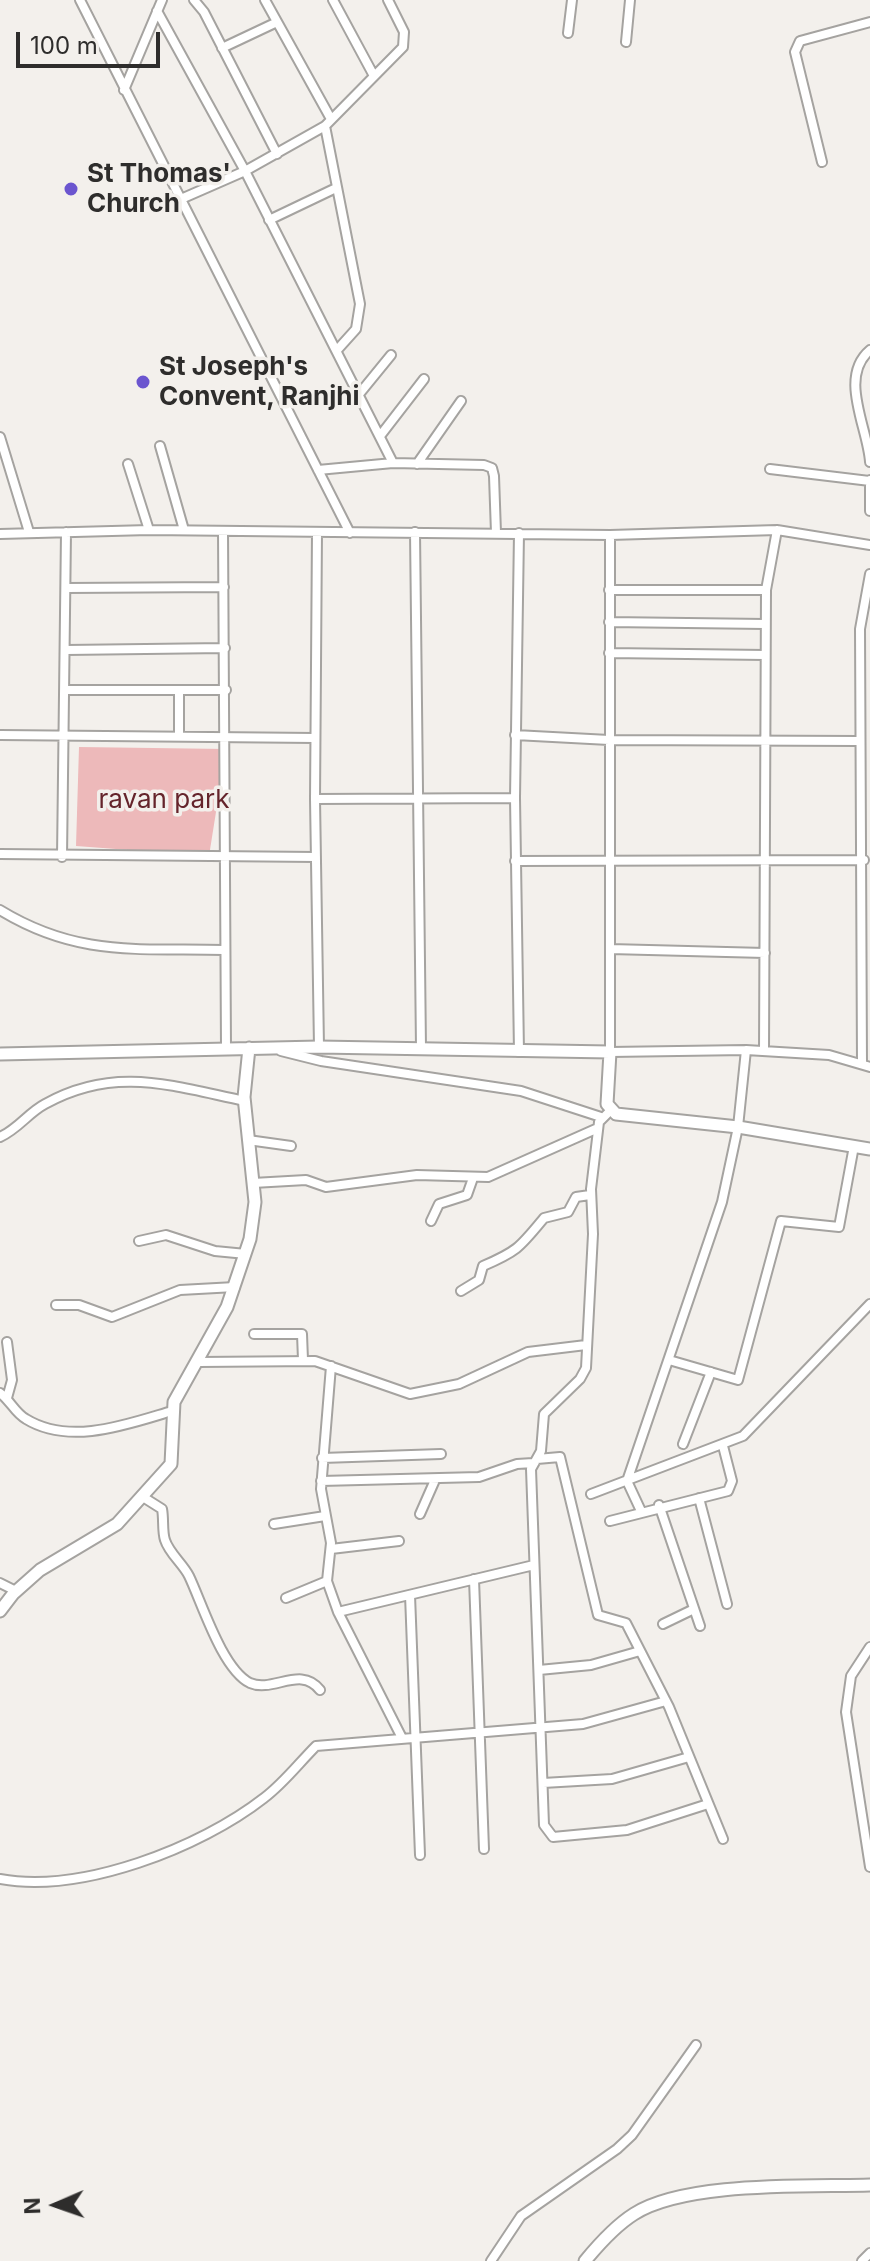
<!DOCTYPE html>
<html>
<head>
<meta charset="utf-8">
<style>
  body { margin:0 }
  #map { position:relative; width:870px; height:2261px; overflow:hidden; background:#f3f0ec; font-family:Inter,sans-serif }
  canvas { display:block }
  .north { position:absolute; left:16px; top:2165px; width:80px; height:80px; -webkit-text-stroke:6px #f3f0ec; paint-order:stroke; rotate:268deg; font-size:22px; font-weight:700; line-height:32px; text-align:center; color:#2e2d2c }
  .north::after { content:''; display:block; margin:auto; width:28px; height:36px; background:#2e2d2c; clip-path:polygon(50% 0,100% 100%,50% 72%,0 100%) }
  .scale { position:absolute; left:16px; top:32px; width:144px; height:36px; box-sizing:border-box; border:4px solid #2e2d2c; border-top:0; padding-left:10px; font-size:24px; line-height:28px; white-space:nowrap; color:#2e2d2c; -webkit-text-stroke:6px #f3f0ec; paint-order:stroke }
</style>
</head>
<body>
<div id="map">
<canvas width="870" height="2261"></canvas>
<div class="north">N</div>
<div class="scale">100 m</div>
</div>
<script>
const g = document.querySelector('canvas').getContext('2d');
g.lineJoin = 'round';
function fillPath(path, color) { g.fillStyle = color; g.fill(path, 'evenodd'); }
function trace(path, color, width, dash) { g.strokeStyle = color; g.lineWidth = width; g.lineCap = dash ? 'butt' : 'round'; g.setLineDash(dash || []); g.stroke(path); }
function drawText(font, color, halo, rows, align = 'center') {
  g.font = font + ' Inter,sans-serif'; g.lineWidth = 7; g.setLineDash([]); g.textBaseline = 'middle'; g.strokeStyle = halo; g.fillStyle = color; for (const [text, x, y, turn = 0] of rows) {
    g.save(); g.translate(x, y); g.rotate((+turn || 0) * Math.PI / 180); g.textAlign = isNaN(turn) ? turn : align; if (halo) g.strokeText(text, 0, 0); g.fillText(text, 0, 0); g.restore();
  }
}
fillPath(new Path2D(`
  M79,747L226,749L209,856L76,846Z`), '#edb9ba');
const street = new Path2D(`
  M80,0L350,533
  M194,0L204,12L277,154
  M265,0L331,119
  M333,0L374,76
  M157,11L245,171L393,463
  M568,33L572,0
  M626,42L630,0
  M222,48L275,23
  M124,90L162,0
  M325,126L360,304L356,329L338,349
  M822,162L795,52L800,41L870,22
  M181,199L245,171L325,126L403,47L404,32L388,0
  M269,220L336,188
  M870,350C838,377 868,428 870,462
  M360,393L391,355
  M380,436L424,379
  M0,437L29,532
  M160,446L184,530
  M128,464L149,530
  M417,464L461,401
  M770,469L870,481
  M318,470L393,463L484,465L492,468L494,476L496,533
  M870,480V511
  M223,531L226,1048
  M317,532L315,799L319,1047
  M415,532L421,1048
  M0,534L149,530L610,535V1052L746,1050L738,1127L722,1202L627,1481L641,1511
  M610,535L777,530L870,545
  M66,588L224,587
  M609,590H766
  M609,622L765,624
  M66,650L225,648
  M609,653L765,655
  M65,690H226
  M0,735L315,738
  M515,735L609,740L859,741
  M179,736V691
  M315,799L515,798
  M0,854L316,857
  M62,857L66,532
  M515,861L864,860
  M0,910C77,957 137,948 224,950
  M610,949L765,953
  M746,1050L829,1055L870,1067
  M764,1050L766,590L777,530
  M281,1051L321,1061L521,1091L601,1117
  M519,1052L515,798L519,533
  M862,1064L860,629L870,574
  M610,1111L599,1122L591,1189L593,1234L586,1368L580,1379L544,1414L541,1451L531,1469L544,1825L553,1837L627,1830L708,1804
  M0,1137C18,1129 28,1113 45,1104C115,1065 172,1086 245,1101
  M248,1140L291,1146
  M253,1183L306,1180L326,1187L417,1175L488,1177L598,1128
  M431,1221L439,1204L467,1195L473,1178
  M139,1241L166,1235L215,1251L246,1254
  M461,1291L479,1280L483,1266C518,1251 520,1247 544,1218L568,1212L576,1197L590,1195
  M56,1305H79L112,1317L180,1290L235,1287
  M254,1334H302L303,1360
  M669,1360L738,1380L781,1221L839,1227L854,1146
  M199,1362L315,1361L410,1394L459,1384L528,1352L586,1345
  M331,1366L321,1489L331,1543L327,1581L338,1612L402,1738
  M0,1393C10,1400 15,1413 26,1419C70,1446 128,1424 172,1411
  M7,1398L12,1380L7,1342
  M683,1444L711,1372
  M322,1458L441,1454
  M537,1459L560,1457L598,1615L626,1623L669,1707L723,1839
  M321,1481L479,1477L517,1464L533,1463
  M591,1494L743,1436L870,1304
  M143,1497L162,1509C164,1519 162,1531 165,1540C169,1553 183,1564 189,1576C202,1603 222,1669 250,1683C273,1693 301,1665 320,1690
  M699,1498L727,1604
  M659,1505L700,1626
  M420,1514L435,1480
  M610,1521L728,1491L732,1481L723,1446
  M274,1524L325,1516
  M331,1549L399,1541
  M474,1579L484,1849
  M0,1583L16,1591
  M410,1595L420,1855
  M286,1598L327,1581
  M338,1612L534,1565
  M663,1624L694,1609
  M870,1647L851,1676L846,1712L870,1867
  M539,1670L591,1665L640,1651
  M543,1783L612,1779L689,1757
  M0,1879C81,1894 200,1848 264,1798C283,1784 299,1763 316,1746L583,1724L666,1701
  M491,2261L521,2216L617,2149L632,2135L696,2045
  M862,2261L870,2253`);
const secondary = new Path2D(`
  M0,1054L319,1047L610,1052L607,1104L616,1114L738,1127L870,1149
  M0,1611L13,1594L40,1570L117,1524L171,1464L174,1402L227,1307L250,1239L255,1202L244,1097L249,1048
  M585,2261C599,2244 615,2226 634,2214C686,2181 808,2187 870,2185`);
trace(street, '#a5a3a0', 12);
trace(secondary, '#a5a3a0', 15);
trace(street, '#fff', 8);
trace(secondary, '#fff', 11);
for (const [x, y, r, color] of [
  [71,189,8,"#6b55cf"],
  [143,382,8,"#6b55cf"]
]) { const dot = new Path2D(); dot.arc(x, y, r, 0, 2 * Math.PI); g.fillStyle = color; g.fill(dot); trace(dot, '#f3f0ec', 3); }
drawText('bold 26px', '#2e2d2c', '#f3f0ec', [
  ["St Thomas'",87,174],
  ["Church",87,204],
  ["St Joseph's",159,367],
  ["Convent, Ranjhi",159,397]
], 'left');
drawText('26px', '#65242b', '#f3f0ec', [
  ["ravan park",164,800]
]);
</script>
</body>
</html>
